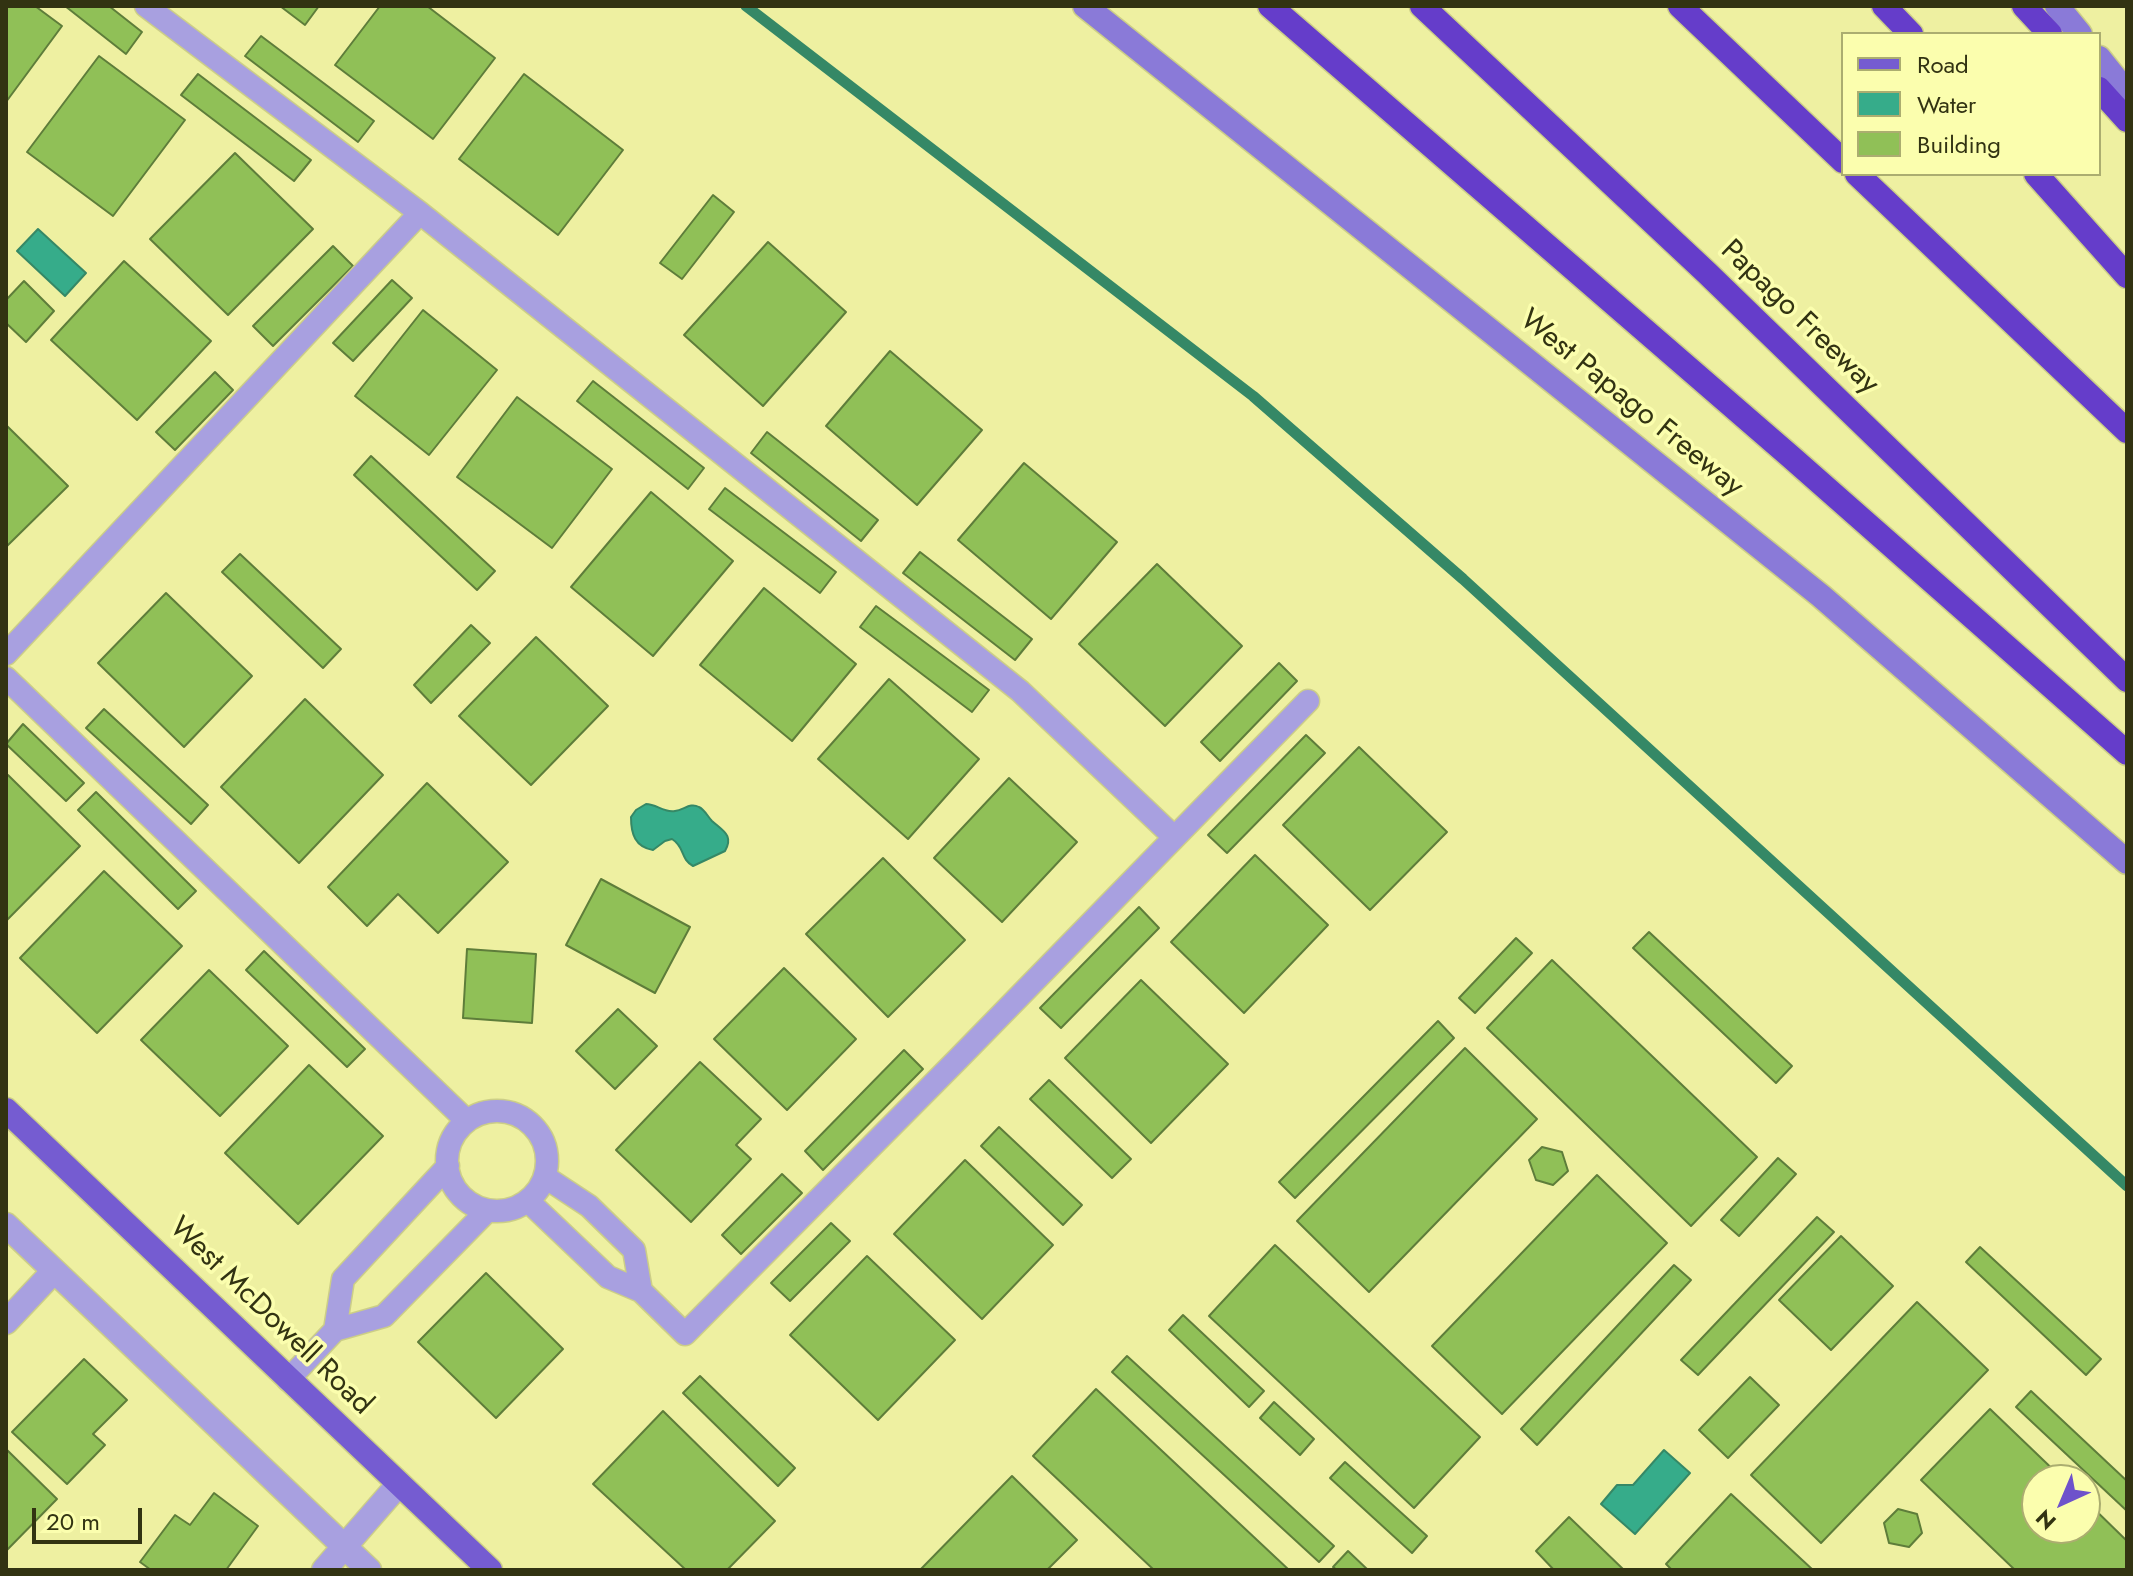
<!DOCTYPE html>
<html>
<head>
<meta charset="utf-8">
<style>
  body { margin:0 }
  #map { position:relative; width:2133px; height:1576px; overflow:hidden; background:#eef0a1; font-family:Jost,sans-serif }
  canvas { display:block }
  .frame { position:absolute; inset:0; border:8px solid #323312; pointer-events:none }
  .legend { position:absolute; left:1841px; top:32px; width:260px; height:144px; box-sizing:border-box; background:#fbfeae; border:2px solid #abad70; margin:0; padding:10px 14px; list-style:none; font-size:24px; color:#323312 }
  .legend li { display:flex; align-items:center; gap:16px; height:40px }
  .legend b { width:40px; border:2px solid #abad70 }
  .north { position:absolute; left:2021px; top:1464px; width:80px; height:80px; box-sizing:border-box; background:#fbfeae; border:2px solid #abad70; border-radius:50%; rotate:224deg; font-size:22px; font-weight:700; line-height:32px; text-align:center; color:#323312 }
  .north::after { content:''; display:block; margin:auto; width:28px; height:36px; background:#6e52cb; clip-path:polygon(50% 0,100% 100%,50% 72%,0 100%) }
  .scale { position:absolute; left:32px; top:1508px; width:110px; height:36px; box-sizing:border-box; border:4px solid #323312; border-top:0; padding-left:10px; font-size:24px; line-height:28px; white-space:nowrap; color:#323312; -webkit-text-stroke:6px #fbfeae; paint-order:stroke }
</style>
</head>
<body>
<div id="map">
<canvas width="2133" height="1576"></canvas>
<div class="frame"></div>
<ul class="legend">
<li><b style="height:10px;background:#755cd1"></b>Road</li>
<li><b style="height:22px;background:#36ac8a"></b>Water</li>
<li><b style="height:22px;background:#90c057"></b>Building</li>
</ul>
<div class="north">N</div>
<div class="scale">20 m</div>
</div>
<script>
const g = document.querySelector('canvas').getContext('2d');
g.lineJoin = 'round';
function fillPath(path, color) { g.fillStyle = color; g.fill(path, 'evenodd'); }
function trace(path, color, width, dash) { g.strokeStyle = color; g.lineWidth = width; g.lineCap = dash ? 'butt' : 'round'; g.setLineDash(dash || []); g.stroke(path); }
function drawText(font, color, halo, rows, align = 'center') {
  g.font = font + ' Jost,sans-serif'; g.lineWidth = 7; g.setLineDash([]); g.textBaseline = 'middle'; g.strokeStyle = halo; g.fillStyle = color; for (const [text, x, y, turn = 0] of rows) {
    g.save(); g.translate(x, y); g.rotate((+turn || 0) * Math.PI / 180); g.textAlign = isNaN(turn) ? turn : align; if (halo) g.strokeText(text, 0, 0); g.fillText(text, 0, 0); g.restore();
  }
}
const water = new Path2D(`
  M38,229L86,273L65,296L17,251Z
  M646,804C657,804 663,813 675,811C684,810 690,802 699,807C705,810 708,817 712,821C723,831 734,835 725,851L693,866C680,859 685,847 672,839L665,841L653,850C635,847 631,834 631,817L636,810Z
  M1664,1450L1690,1473L1635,1534L1601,1504L1617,1485H1633Z`);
fillPath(water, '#36ac8a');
trace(water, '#358866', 2);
trace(new Path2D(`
  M746,6L1253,396L1463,579L2127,1186`), '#358866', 11);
const building = new Path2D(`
  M6,6H35L62,26L6,102Z
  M65,6H109L142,32L126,54Z
  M280,6H319L305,25Z
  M380,6H427L495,58L433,139L335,65Z
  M261,36L374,121L358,142L245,56Z
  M99,56L185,120L113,216L27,152Z
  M198,74L311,160L294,181L181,95Z
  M524,74L623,150L558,235L459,159Z
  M235,153L313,229L228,315L150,239Z
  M713,195L734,212L682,279L660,263Z
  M768,242L846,312L763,406L684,335Z
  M333,246L353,266L273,346L253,326Z
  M124,261L211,341L137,420L51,340Z
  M392,280L412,298L353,361L333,343Z
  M24,281L54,311L26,342L6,323V300Z
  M423,310L497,370L429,455L355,396Z
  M890,351L982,430L917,505L826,426Z
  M215,372L233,390L175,450L156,432Z
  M593,381L704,468L688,489L577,401Z
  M517,397L612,469L552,548L457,477Z
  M6,425L68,486L6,547Z
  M767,432L878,520L861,541L751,453Z
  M371,456L495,571L477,590L354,475Z
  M1024,463L1117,542L1051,619L958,540Z
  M725,488L836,572L820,593L709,509Z
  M651,492L733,561L653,656L571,587Z
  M920,552L1032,639L1015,660L903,573Z
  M240,554L341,649L323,668L222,572Z
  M1157,564L1242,646L1165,726L1079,644Z
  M764,588L856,664L792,741L700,665Z
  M166,593L252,676L184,747L98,663Z
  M876,606L989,690L972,712L860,627Z
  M471,625L490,643L431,703L414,685Z
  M536,637L608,706L531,785L459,716Z
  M1279,663L1297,681L1220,761L1201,742Z
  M889,679L979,759L908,839L818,759Z
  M305,699L383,775L299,863L221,787Z
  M104,709L208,805L191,824L86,728Z
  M23,724L84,783L66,801L6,744Z
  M1306,735L1325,753L1227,853L1208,835Z
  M1359,747L1447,832L1370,910L1283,825Z
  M8,775L80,846L6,921V777Z
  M1009,778L1077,842L1002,922L934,858Z
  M427,783L508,862L438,933L398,894L367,926L328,887Z
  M96,792L196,891L178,909L78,810Z
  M1255,855L1328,925L1244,1013L1171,942Z
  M883,858L965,940L888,1017L806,934Z
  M104,871L182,946L97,1033L20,958Z
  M601,879L690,927L655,993L566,945Z
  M1139,907L1159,928L1061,1028L1040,1008Z
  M1649,932L1792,1066L1776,1083L1633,948Z
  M1516,938L1532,953L1475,1013L1459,998Z
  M467,949L536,954L532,1023L463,1018Z
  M264,951L365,1049L347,1067L246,970Z
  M1552,960L1757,1157L1691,1226L1487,1028Z
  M784,968L856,1039L787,1110L714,1039Z
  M209,970L288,1046L220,1116L141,1040Z
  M1141,980L1228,1064L1151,1143L1065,1058Z
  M618,1009L657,1046L615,1089L576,1051Z
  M1438,1021L1454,1038L1295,1198L1279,1182Z
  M1465,1048L1537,1119L1369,1292L1297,1221Z
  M904,1050L923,1069L823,1170L805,1151Z
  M700,1062L761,1119L736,1145L751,1159L691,1222L616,1150Z
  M309,1065L383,1136L298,1224L225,1153Z
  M1049,1080L1131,1159L1112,1178L1030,1099Z
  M999,1127L1082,1205L1063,1225L981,1146Z
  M1542,1147L1562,1152L1568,1171L1553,1185L1536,1180L1529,1160Z
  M1778,1158L1796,1174L1739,1236L1721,1220Z
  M965,1160L1053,1245L982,1319L894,1234Z
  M782,1174L802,1193L741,1254L722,1235Z
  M1597,1175L1667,1243L1502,1414L1432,1346Z
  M1817,1217L1834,1232L1698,1375L1681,1360Z
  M831,1223L850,1241L790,1301L771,1283Z
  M1841,1236L1893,1286L1831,1350L1779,1300Z
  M1275,1245L1480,1437L1414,1508L1209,1316Z
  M1980,1247L2101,1359L2086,1375L1966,1262Z
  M867,1256L955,1340L878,1420L790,1335Z
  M1674,1265L1691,1280L1537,1445L1521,1429Z
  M486,1273L563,1349L496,1418L418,1342Z
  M1917,1302L1988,1370L1821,1543L1751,1475Z
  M1183,1315L1264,1391L1249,1407L1169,1330Z
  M1127,1356L1334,1546L1319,1562L1112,1372Z
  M84,1359L127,1400L93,1434L105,1445L67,1484L12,1432Z
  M700,1376L795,1468L778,1486L683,1393Z
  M1750,1377L1779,1405L1728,1458L1699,1430Z
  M1096,1389L1289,1570H1154L1033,1456Z
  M2031,1391L2127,1481V1511L2016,1407Z
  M1274,1402L1314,1439L1300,1455L1260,1418Z
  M1990,1409L2064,1480H2037V1528H2085V1500L2127,1541V1570H2015L1921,1480Z
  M663,1411L775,1521L727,1570H686L593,1484Z
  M6,1449L57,1499L6,1551Z
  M1345,1462L1427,1536L1412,1553L1330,1478Z
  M1012,1476L1077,1540L1047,1570H920Z
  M214,1493L258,1526L226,1570H151L140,1562L175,1515L190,1525Z
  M1731,1494L1813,1570H1672L1666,1564Z
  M1898,1509L1917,1514L1922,1533L1909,1547L1889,1543L1884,1523Z
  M1569,1517L1624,1570H1554L1536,1551Z
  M1348,1551L1368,1570H1337L1333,1567Z`);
fillPath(building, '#90c057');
trace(building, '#5e7d3a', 2);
const lane = new Path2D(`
  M146,6L420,213L1020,691L1174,837
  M6,654L420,213
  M6,678L467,1121
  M447 1161a50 50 0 1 1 100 0a50 50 0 1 1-100 0Z
  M545,1177L589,1206L634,1250L641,1291
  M528,1201L608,1277L641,1291L685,1334L957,1060L1308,701
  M335,1330L343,1279L448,1166
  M288,1380L335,1330L384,1316L487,1211`);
const street = new Path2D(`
  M6,1225L369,1570
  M6,1322L54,1271
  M324,1570L399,1484`);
const secondary = new Path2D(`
  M1085,6L1821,596L2127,862
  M2057,6L2080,34
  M2099,58L2127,93`);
const primary = new Path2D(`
  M6,1110L490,1570`);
const highway = new Path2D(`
  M1270,6L1791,457L2127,753
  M1422,6L1707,273L2127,680
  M1680,6L1843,161
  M1884,6L1911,34
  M2024,6L2050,34
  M2099,89L2127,120
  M1857,174L2127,431
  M2036,174L2127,276`);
trace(lane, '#ccce87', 25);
trace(street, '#ccce87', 27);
trace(secondary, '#ccce87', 27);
trace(primary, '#ccce87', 27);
trace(highway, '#ccce87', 27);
trace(lane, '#a8a0e0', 22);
trace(street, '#a8a0e0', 24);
trace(secondary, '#8a7ad8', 24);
trace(primary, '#755cd1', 24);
trace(highway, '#653dca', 24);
drawText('30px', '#323312', '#fbfeae', [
  ["Papago Freeway",1799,318,44],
  ["West Papago Freeway",1631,404,39],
  ["West McDowell Road",270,1317,44]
]);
</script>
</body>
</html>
